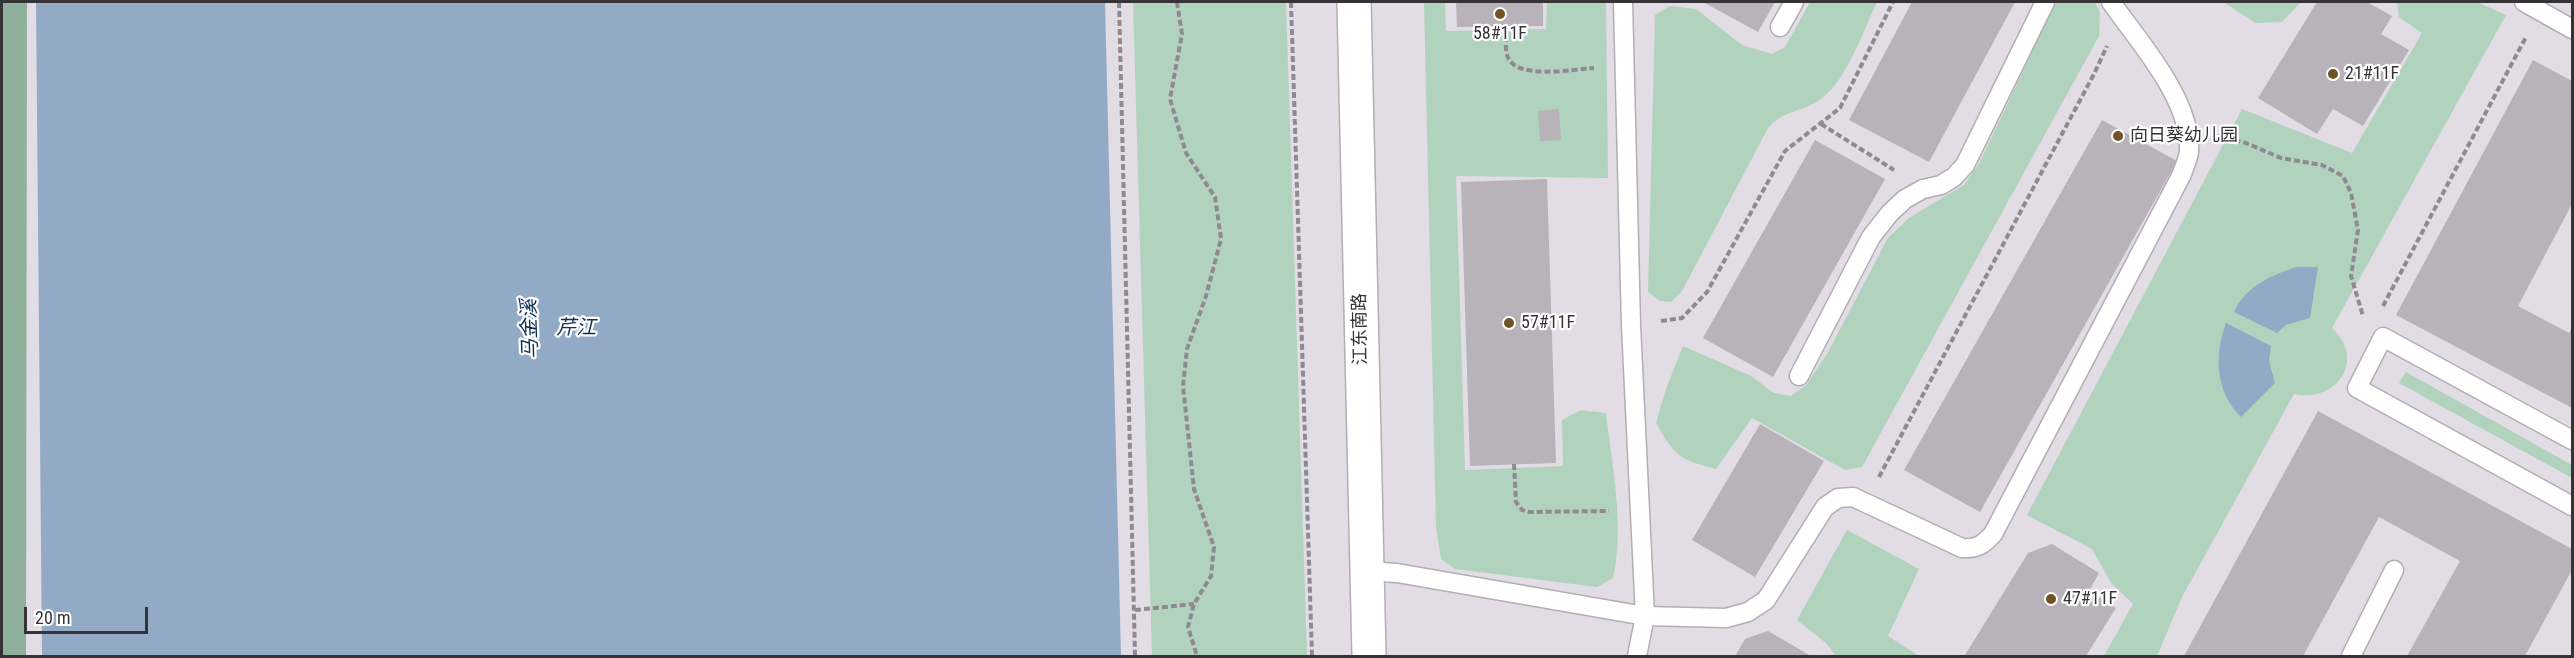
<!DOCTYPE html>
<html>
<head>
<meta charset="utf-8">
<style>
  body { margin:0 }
  #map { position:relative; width:2574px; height:658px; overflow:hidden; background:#e2dce4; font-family:"Roboto Condensed",sans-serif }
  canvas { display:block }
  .frame { position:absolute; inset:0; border:3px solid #363337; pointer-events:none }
  .scale { position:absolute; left:24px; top:607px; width:124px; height:27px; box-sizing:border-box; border:3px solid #363337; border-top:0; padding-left:8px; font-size:18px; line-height:21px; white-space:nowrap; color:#363337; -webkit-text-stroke:4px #fff; paint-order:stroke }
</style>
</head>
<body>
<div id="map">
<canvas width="2574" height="658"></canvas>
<div class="frame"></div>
<div class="scale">20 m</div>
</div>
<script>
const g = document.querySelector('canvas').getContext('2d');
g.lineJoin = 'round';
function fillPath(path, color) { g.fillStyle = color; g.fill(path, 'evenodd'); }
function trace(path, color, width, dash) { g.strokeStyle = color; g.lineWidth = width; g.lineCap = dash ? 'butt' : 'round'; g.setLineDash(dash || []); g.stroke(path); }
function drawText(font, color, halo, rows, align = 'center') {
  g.font = font + ' "Roboto Condensed","Noto Sans SC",sans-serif'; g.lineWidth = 4.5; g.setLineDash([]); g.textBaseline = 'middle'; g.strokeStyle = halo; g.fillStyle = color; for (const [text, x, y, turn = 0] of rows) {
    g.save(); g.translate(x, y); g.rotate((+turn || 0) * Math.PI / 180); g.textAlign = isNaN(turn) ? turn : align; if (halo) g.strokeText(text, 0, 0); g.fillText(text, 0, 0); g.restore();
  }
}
fillPath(new Path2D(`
  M1133,2H1286L1307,656H1152Z
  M1424,2H1445L1446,31L1546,29L1547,2H1606L1608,178L1456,176L1465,470L1563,466L1562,420L1581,410L1606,413C1612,466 1625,526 1613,578L1597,587L1455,569L1441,559L1436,527Z
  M1810,2H1877C1863,31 1847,80 1821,99C1802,113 1784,109 1768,128L1682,291L1671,302L1660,301L1648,292L1655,15L1670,6L1696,9L1742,45L1772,54L1785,47Z
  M2056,2H2095L2100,13L2099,36L1862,467L1845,470L1752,418L1716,469C1681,460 1674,456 1656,423L1666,389L1683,346L1751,376L1774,393L1791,396L1806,385L1827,354L1888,238L1909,218L1964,185L1979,164Z
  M2223,2H2301L2282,22L2256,23Z
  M2397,2H2477L2506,15L2332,328C2366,359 2338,403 2294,394L2182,597L2157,656H2104L2133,604L2111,583L2092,549L2027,515L2242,109L2352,153L2422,33L2399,17Z
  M2406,372L2572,465V478L2399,383Z
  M1847,530L1919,569L1888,636L1919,656H1836L1826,643L1797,620Z`), '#b1d2bd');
fillPath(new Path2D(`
  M2,2H27L26,656H2Z`), '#8fb09b');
fillPath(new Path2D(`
  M36,2H1105L1121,656H42Z
  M2296,267H2318L2310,318L2286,325L2277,333L2234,312C2246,286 2270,276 2296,267Z
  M2226,323L2271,346L2269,361L2275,383L2241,417C2215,391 2214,356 2226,323Z`), '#93aac6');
fillPath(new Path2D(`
  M1456,2H1543V26L1457,27Z
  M1703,2H1775L1758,32Z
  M1912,2H2015L1929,162L1849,120Z
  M2317,2H2367L2392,16L2381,34L2409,50L2363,126L2333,109L2317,134L2258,98Z
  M2533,60L2572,81V204L2518,306L2569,333L2572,327V408L2396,315Z
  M1559,109L1561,140L1540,141L1538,111Z
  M2102,120L2177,161L1980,512L1904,470Z
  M1815,140L1885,179L1773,377L1703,338Z
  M1547,179L1556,463L1470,466L1461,182Z
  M2318,411L2572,549V570L2525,656H2407L2460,561L2379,517L2303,656H2184Z
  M1760,424L1824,461L1755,577L1692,540Z
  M2052,544L2099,573L2089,591L2116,608L2086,656L1965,655L2028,553Z
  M1768,631L1811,656H1735L1745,639Z`), '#b8b2b9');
const service = new Path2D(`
  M1623,2L1631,325L1645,616L1637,656
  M2524,2L2572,29
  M1780,27L1794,2
  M1799,376L1871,237L1890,213L1905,199L1923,189L1941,185L1954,177L1965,165L2045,2
  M2572,440L2383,337L2357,388L2572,506
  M1367,571L1397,573L1645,616L1726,618L1748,612L1766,600L1825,507L1838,498L1853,497L1962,548C1977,549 1983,545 1993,534L2182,174C2184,167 2188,159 2189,152C2192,100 2139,42 2111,2
  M2351,656L2394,570`);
const tertiary = new Path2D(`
  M1354,2L1369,656`);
trace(service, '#b3adb5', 21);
trace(tertiary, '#b3adb5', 36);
trace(new Path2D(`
  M1119,2L1135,656
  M1177,2L1182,34L1170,99L1186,153L1215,197L1221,239L1206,296L1187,349L1183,386L1194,489L1214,547L1211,576L1194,604L1188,627L1197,656
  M1291,2L1312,656
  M1506,27C1506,35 1505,47 1507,55C1514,81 1573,69 1594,68
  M1821,124L1894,170
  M2217,136L2246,143L2281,158L2322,165L2343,176L2351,193L2358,230L2351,276L2363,316
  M2383,306L2526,37
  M1661,321L1682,318L1707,292L1785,151L1840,108L1893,2
  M1514,464L1516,502L1522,510L1529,512L1609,511
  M1879,477L2094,74L2107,46
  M1135,610L1194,604`), '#8f8a91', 4, [6, 3]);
trace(service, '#fff', 18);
trace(tertiary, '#fff', 33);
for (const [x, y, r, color] of [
  [1500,14,6,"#6f5226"],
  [2333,74,6,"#6f5226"],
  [2118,136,6,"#6f5226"],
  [1509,323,6,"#6f5226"],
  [2051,599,6,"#6f5226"]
]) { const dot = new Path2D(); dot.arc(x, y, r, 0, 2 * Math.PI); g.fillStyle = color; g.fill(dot); trace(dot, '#fff', 2); }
drawText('18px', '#363337', '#fff', [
  ["58#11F",1500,34,"center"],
  ["21#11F",2345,74],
  ["向日葵幼儿园",2130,136],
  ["57#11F",1521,323],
  ["47#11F",2063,599]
], 'left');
drawText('18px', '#363337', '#fff', [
  ["江东南路",1361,329,-91]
]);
drawText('italic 20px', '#0e3055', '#fff', [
  ["马金溪",531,329,-92],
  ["芹江",576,329]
]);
</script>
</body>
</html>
